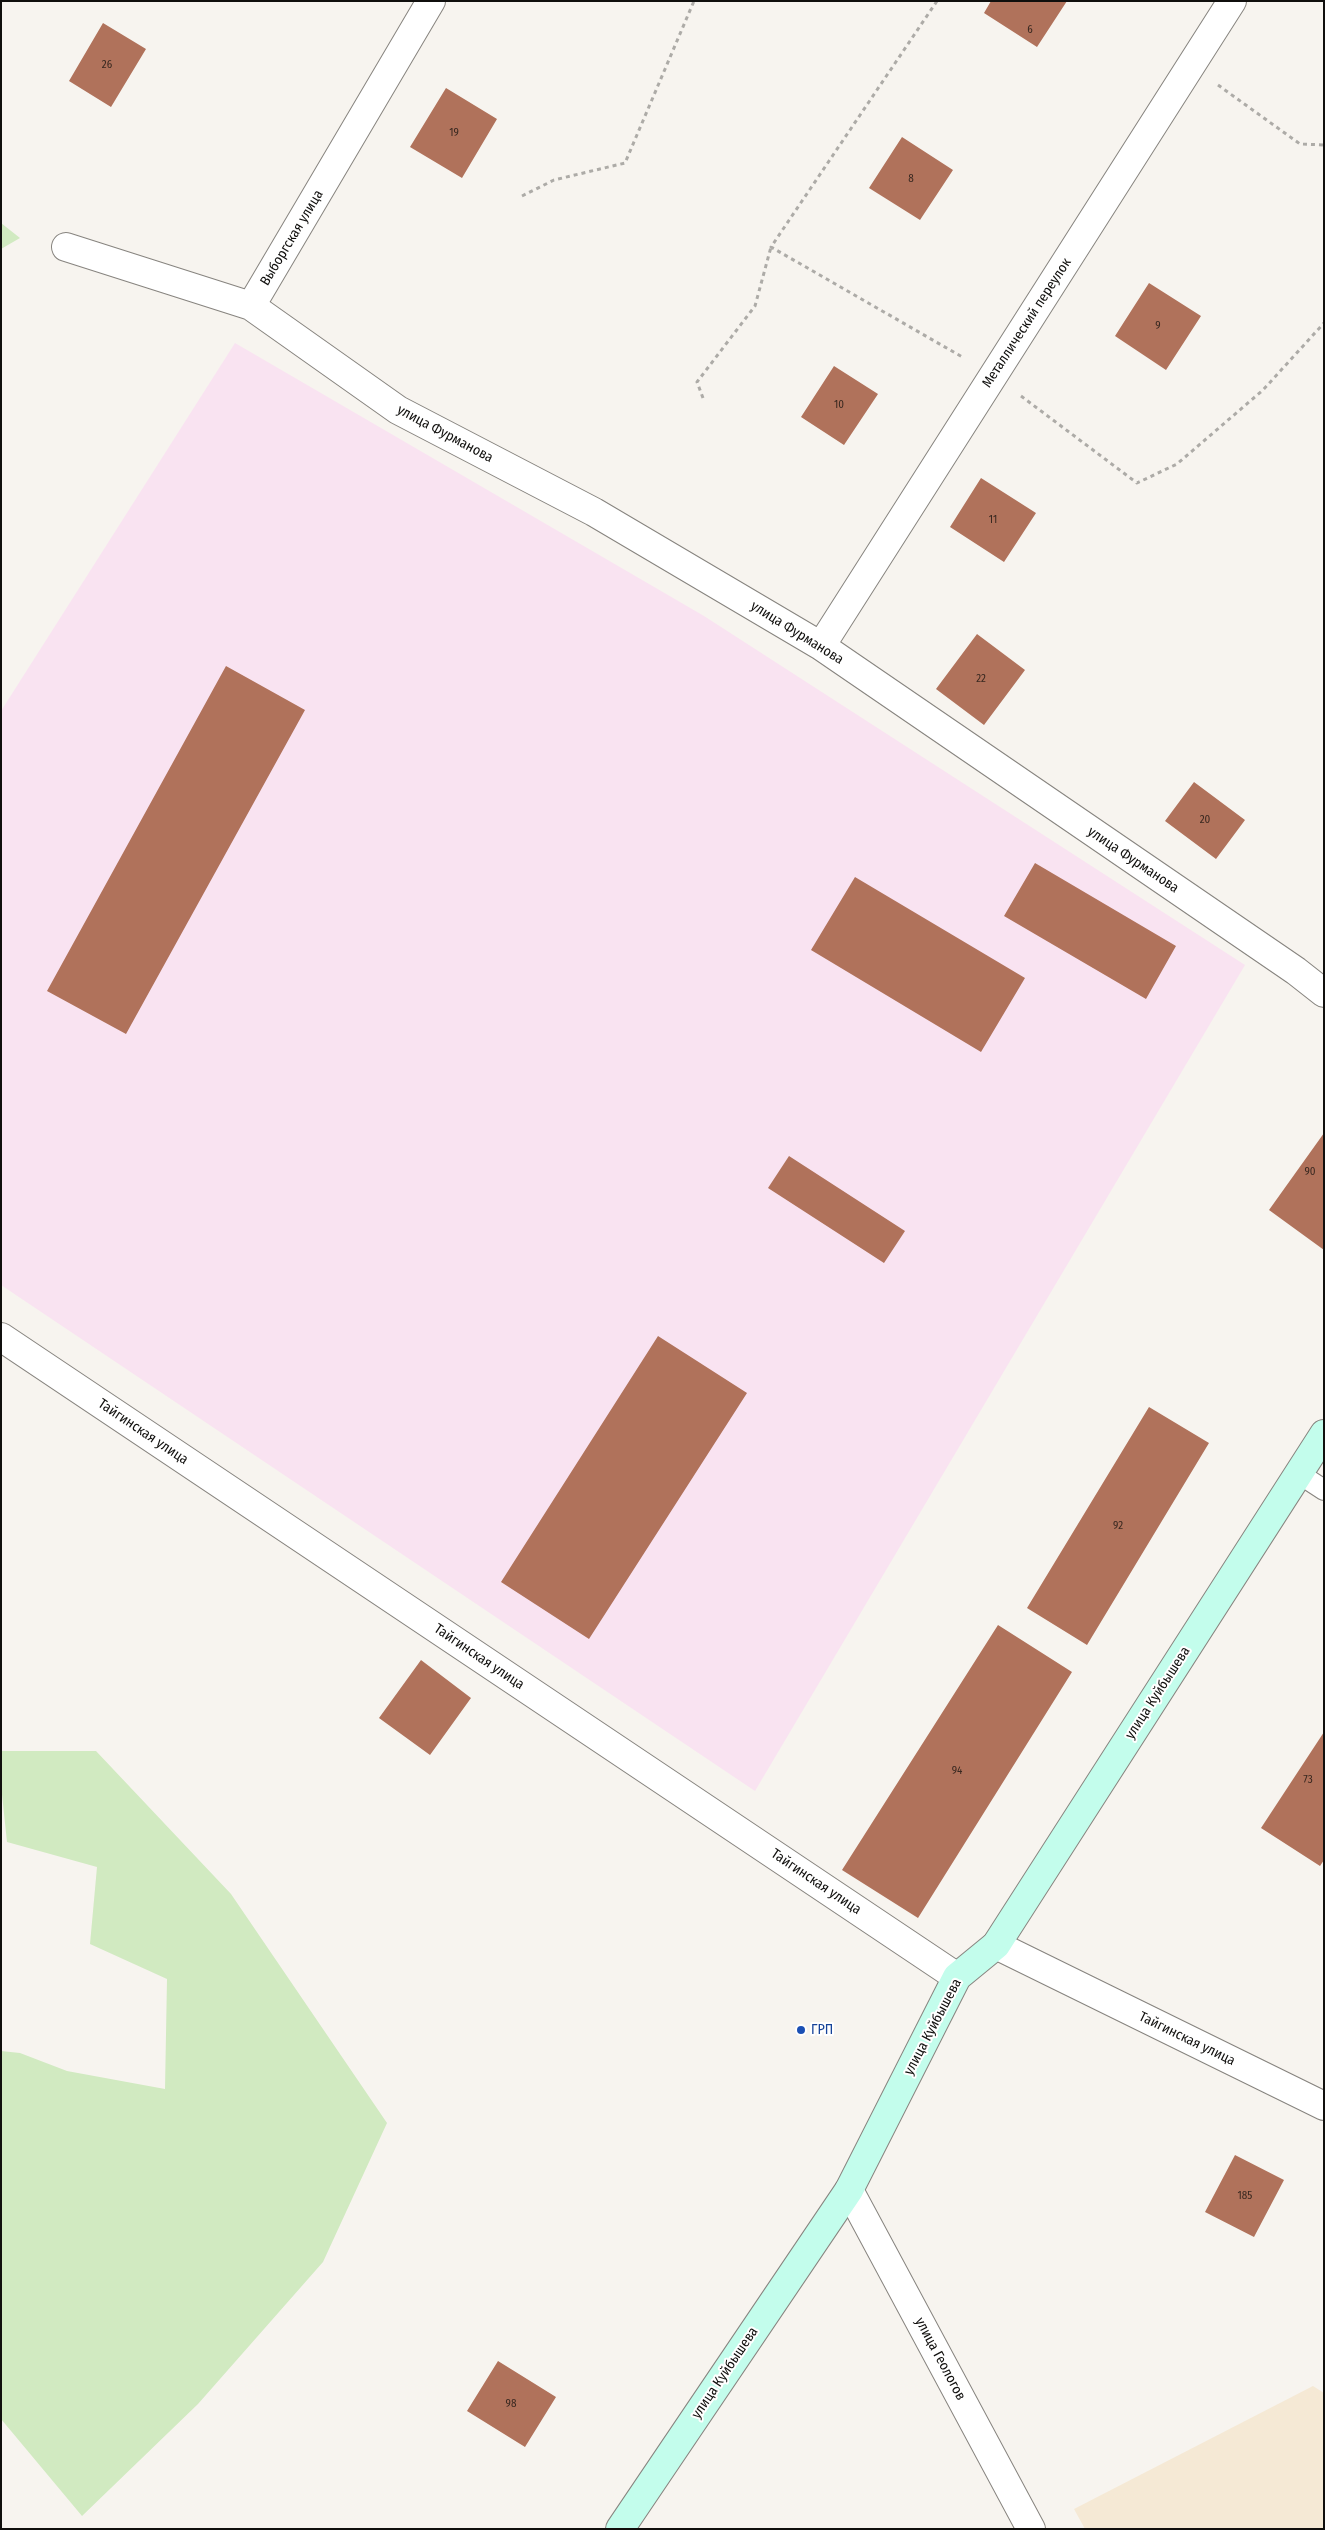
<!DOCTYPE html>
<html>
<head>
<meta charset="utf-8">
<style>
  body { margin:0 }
  #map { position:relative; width:1325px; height:2530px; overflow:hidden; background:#f7f4ef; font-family:"Fira Sans Condensed",sans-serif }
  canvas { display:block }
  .frame { position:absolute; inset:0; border:2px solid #100f0d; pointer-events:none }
</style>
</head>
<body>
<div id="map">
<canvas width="1325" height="2530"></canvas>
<div class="frame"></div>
</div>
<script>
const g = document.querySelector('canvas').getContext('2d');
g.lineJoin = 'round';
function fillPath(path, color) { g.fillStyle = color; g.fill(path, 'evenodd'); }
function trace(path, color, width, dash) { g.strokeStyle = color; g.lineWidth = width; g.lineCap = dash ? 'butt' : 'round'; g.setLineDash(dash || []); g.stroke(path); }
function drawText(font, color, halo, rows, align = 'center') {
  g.font = font + ' "Fira Sans Condensed",sans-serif'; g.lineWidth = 4; g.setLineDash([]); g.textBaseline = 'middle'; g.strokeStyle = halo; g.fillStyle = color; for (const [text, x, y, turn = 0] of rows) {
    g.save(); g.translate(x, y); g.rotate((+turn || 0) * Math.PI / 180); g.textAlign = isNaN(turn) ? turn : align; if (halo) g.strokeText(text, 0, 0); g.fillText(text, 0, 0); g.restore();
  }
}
fillPath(new Path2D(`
  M235,343L704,616L1245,965L755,1791L1,1285V711Z`), '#f9e3f1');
fillPath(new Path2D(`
  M1313,2386L1324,2393V2529H1085L1074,2509Z`), '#f5e9d5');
fillPath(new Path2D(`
  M1,223L20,238L1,249Z
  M1,1751H96L231,1894L387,2123L323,2262L198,2404L82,2516L1,2419V2051L20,2053L67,2071L165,2089L167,1979L90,1944L97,1867L7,1842L1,1785Z`), '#d1eac1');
fillPath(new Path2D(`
  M991,1H1067L1037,47L984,13Z
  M103,23L146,49L111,107L69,81Z
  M446,88L497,119L462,178L410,147Z
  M902,137L953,170L920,220L869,188Z
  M1149,283L1201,316L1166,370L1115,336Z
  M834,366L878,394L844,445L801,417Z
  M981,478L1036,513L1004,562L950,527Z
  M977,634L1025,670L984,725L936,689Z
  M226,666L305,710L126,1034L47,991Z
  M1194,782L1245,820L1216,859L1165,821Z
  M1035,863L1176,946L1146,999L1004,916Z
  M855,877L1025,978L981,1052L811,950Z
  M1324,1133V1250L1269,1210Z
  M789,1156L905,1231L884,1263L768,1188Z
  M658,1336L747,1393L589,1639L501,1582Z
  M1149,1407L1209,1443L1087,1645L1027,1608Z
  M998,1625L1072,1672L918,1918L842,1870Z
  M421,1660L471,1698L430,1755L379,1718Z
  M1324,1732V1860L1320,1866L1261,1828Z
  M1235,2155L1284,2180L1254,2237L1205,2212Z
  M498,2361L556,2397L525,2447L467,2411Z`), '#b0725b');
const lane = new Path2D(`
  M1298,1473L1324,1490`);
const street = new Path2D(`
  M66,247L251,306L431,1
  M251,306L398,410L594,512L821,646L1296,971L1324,993
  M821,646L1232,1
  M1,1337L957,1977
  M996,1945L1324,2106
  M849,2190L1031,2529`);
const secondary = new Path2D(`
  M620,2529L849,2190L957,1977L996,1945L1324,1434`);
trace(lane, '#87847f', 22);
trace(street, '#87847f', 30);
trace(secondary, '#87847f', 30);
trace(new Path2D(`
  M937,1L771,247L964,358
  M1218,85L1300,144L1324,145
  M522,196L554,180L625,163L694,1
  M1021,396L1137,483L1177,464L1263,390L1324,323
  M703,398L697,382L755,306L771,247`), '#adaba7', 3, [4, 4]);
trace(lane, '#fff', 20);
trace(street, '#fff', 28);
trace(secondary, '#c3fdec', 28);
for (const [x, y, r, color] of [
  [801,2030,5,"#1a4fb4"]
]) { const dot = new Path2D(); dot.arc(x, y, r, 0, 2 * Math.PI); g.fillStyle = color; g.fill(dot); trace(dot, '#fff', 2); }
drawText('11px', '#382820', null, [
  ["6",1030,30],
  ["26",107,65],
  ["19",454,133],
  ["8",911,179],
  ["9",1158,326],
  ["10",839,405],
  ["11",993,520],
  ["22",981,679],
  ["20",1205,820],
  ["90",1310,1172],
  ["92",1118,1526],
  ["94",957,1771],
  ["73",1308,1780],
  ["185",1245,2196],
  ["98",511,2404]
]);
drawText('14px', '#100f0d', '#fff', [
  ["Выборгская улица",292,238,-59],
  ["Металлический переулок",1027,323,-57],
  ["улица Фурманова",445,434,28],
  ["улица Фурманова",797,633,32],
  ["улица Фурманова",1133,860,34],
  ["Тайгинская улица",143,1432,34],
  ["Тайгинская улица",479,1657,34],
  ["улица Куйбышева",1158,1693,-57],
  ["Тайгинская улица",816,1882,34],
  ["улица Куйбышева",933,2027,-62],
  ["Тайгинская улица",1187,2039,26],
  ["улица Геологов",940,2359,62],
  ["улица Куйбышева",725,2373,-56]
]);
drawText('14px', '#164399', '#fff', [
  ["ГРП",811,2030]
], 'left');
</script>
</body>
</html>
